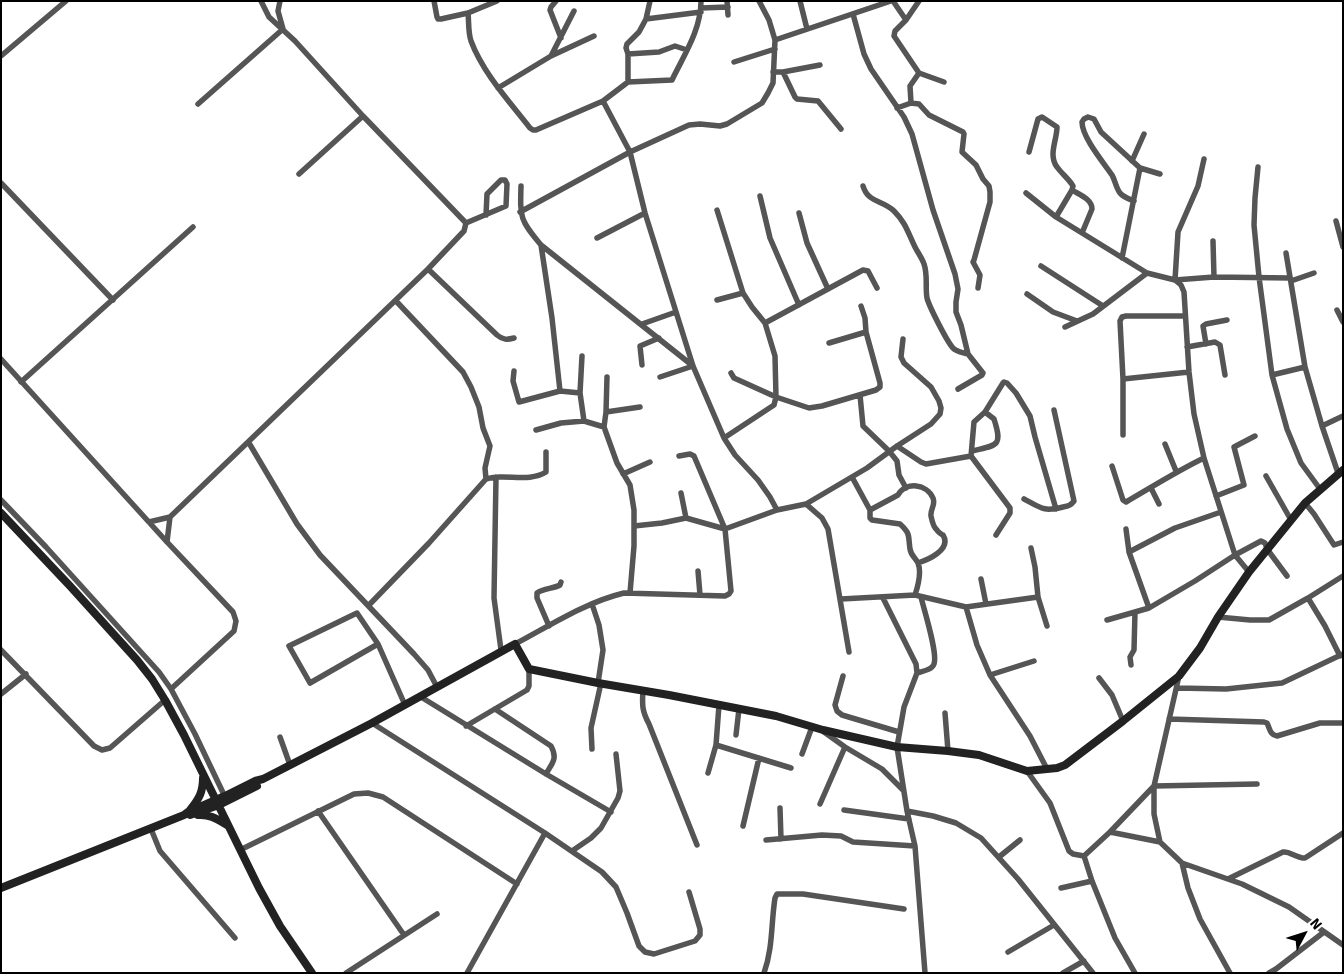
<!DOCTYPE html>
<html>
<head>
<meta charset="utf-8">
<style>
  body { margin:0 }
  #map { position:relative; width:1344px; height:974px; overflow:hidden; background:#fff; font-family:Signika,sans-serif }
  canvas { display:block }
  .frame { position:absolute; inset:0; border:2px solid #000; pointer-events:none }
  .north { position:absolute; left:1279px; top:909px; width:50px; height:50px; -webkit-text-stroke:4px #fff; paint-order:stroke; rotate:50deg; font-size:14px; font-weight:700; line-height:20px; text-align:center; color:#000 }
  .north::after { content:''; display:block; margin:auto; width:18px; height:22px; background:#000; clip-path:polygon(50% 0,100% 100%,50% 72%,0 100%) }
</style>
</head>
<body>
<div id="map">
<canvas width="1344" height="974"></canvas>
<div class="frame"></div>
<div class="north">N</div>
</div>
<script>
const g = document.querySelector('canvas').getContext('2d');
g.lineJoin = 'round';
function trace(path, color, width, dash) { g.strokeStyle = color; g.lineWidth = width; g.lineCap = dash ? 'butt' : 'round'; g.setLineDash(dash || []); g.stroke(path); }
trace(new Path2D(`
  M280,1L278,11L283,29
  M434,1L437,17L438,19H441L468,13L497,1
  M556,1L551,7L550,10L561,38
  M701,1C701,30 684,55 672,80L628,82L603,101L630,152L645,213L693,366L724,438L735,455L758,480L770,497L777,510
  M727,1L728,15
  M800,1L807,29
  M893,1L906,20
  M919,1L906,20L895,31L894,36L919,73L944,82
  M701,8L728,7
  M468,13C469,22 468,32 471,41C483,73 509,101 530,128L533,130H536L603,101
  M853,14L864,54L871,69L904,117L912,134L933,210L955,274L958,289L956,302V312L961,325L968,354L983,373L982,375L958,389
  M646,19L701,12
  M775,40L891,1
  M628,54L659,52L675,46L687,50
  M1,56L66,1
  M551,56L574,11
  M734,62L775,49
  M773,72H783L820,65
  M783,72L795,97L797,99L818,101L841,129
  M628,82V54L626,48L627,44L639,32L646,19L650,1
  M498,88L551,56L594,36
  M911,103L910,86L919,73
  M198,104L283,29
  M897,108L911,103L919,104L929,115L963,132L964,134L962,152L976,165L983,179L989,186L990,192V202L974,260L973,262L980,275L978,288
  M1029,152L1038,119L1042,117L1057,127C1057,140 1048,155 1057,167C1062,174 1069,179 1073,186L1072,190L1056,217
  M1132,161L1144,134
  M1258,167L1255,198L1254,225L1259,277L1272,375L1287,429L1301,463L1320,489
  M299,174L363,116
  M1,183L113,300
  M521,186C520,218 520,220 541,245L693,366
  M863,186C868,203 883,200 894,211C906,223 908,233 915,247C918,253 922,258 924,264C928,275 925,287 927,298C929,306 948,344 954,349C958,352 963,353 968,354
  M1072,190C1080,195 1092,199 1092,209L1082,233
  M1026,193L1056,217L1147,273L1175,280L1214,277L1290,278
  M760,196L770,238L799,305
  M1134,201C1129,199 1123,197 1120,193C1116,188 1115,180 1112,175C1103,162 1082,137 1082,122L1084,119L1088,117L1094,119L1101,132L1140,168L1160,174
  M717,210L743,293L752,307L765,323L775,356L776,397L774,405L724,438
  M520,212L630,152L689,125L700,124L720,126L727,124L762,103L768,93L773,83L775,40L769,20L759,1
  M799,213L807,243L828,289
  M1336,221L1343,247
  M466,223L506,206L507,184L505,180H501L487,194L486,215
  M597,238L645,213
  M1213,241L1214,277
  M541,245L552,318L560,391
  M1286,253L1305,367L1322,426L1338,473
  M1122,258L1140,168
  M1041,266L1103,306
  M428,269L497,335C503,340 507,340 514,338
  M1175,280L1181,285L1184,292L1189,372L1194,414L1204,458L1235,555L1249,572
  M1175,280L1178,232L1198,186L1204,159
  M1291,281L1314,273
  M1027,294L1053,312L1077,321
  M717,300L743,293
  M1337,310L1343,322
  M765,323L863,270L868,271L877,288
  M642,324L676,312
  M1065,327L1093,314L1147,273
  M829,343L866,332
  M1206,344L1203,326L1206,324L1227,320
  M1187,347L1215,342L1220,345L1225,375
  M582,356L580,393L584,421
  M1,359L167,542L233,612L236,621L234,631L171,689
  M642,365L640,346L659,338
  M514,371L513,381L519,402L560,391L580,393
  M731,373L734,378L776,397L809,408L822,406L876,390L880,387V383L866,332L865,318L861,306
  M1272,375L1305,367
  M607,377L606,412L604,427L617,463L630,485L634,510V546L630,593
  M660,377L693,366
  M1123,379L1189,372
  M21,382L193,227
  M860,395L863,426L889,451L897,461L899,475L906,488
  M606,412L640,407
  M1322,426L1343,416
  M536,430L561,423L584,421L604,427
  M1123,435V379L1120,321L1122,317L1126,316H1185
  M249,443L297,524L320,555L414,654L428,670L437,687
  M1165,444L1176,471
  M897,446L921,462L926,464L971,456
  M972,451C997,445 1003,447 994,419L985,412
  M1112,466L1123,500L1126,502C1152,487 1177,471 1204,458
  M623,474L650,462
  M1266,476L1291,520
  M496,477L494,598L501,650
  M852,477L870,510V518L872,520L900,524C911,534 908,536 910,549C911,556 916,558 918,563C922,573 918,586 915,595
  M486,479C490,478 494,477 498,477C513,476 532,481 546,472V452
  M1151,488L1159,504
  M681,493L686,518
  M1216,496L1244,485L1234,447L1255,436
  M1024,499C1041,508 1043,512 1063,507C1069,506 1071,505 1074,501L1054,410
  M1,500L46,547L159,672L171,689L195,734L226,799
  M1305,503L1314,514L1334,545L1343,542
  M806,504L822,518L828,529L849,652
  M870,510L898,495C906,481 927,484 933,498C936,505 930,509 931,516C932,521 933,527 937,530C937,531 942,535 943,535C952,550 927,560 918,563
  M149,522L170,517L428,269L464,231L466,223L363,116L295,41L269,17L261,1
  M634,526L662,523L686,518L725,529L777,510L806,504L867,468L897,446L931,424L940,414L941,408L939,401L931,387L904,363L901,357L903,339
  M1126,529L1129,552L1149,608
  M996,535L1010,513V508L971,456L974,422L985,412L1003,383L1004,382L1007,383L1016,393L1030,416L1035,437L1056,509
  M167,542L170,517
  M1031,548L1035,567L1038,597L1047,626
  M1129,552L1175,528L1221,512
  M698,571L700,595
  M981,579L986,604
  M883,598L916,664L917,673L904,707L897,747L907,811L915,846L925,973
  M1308,598L1325,626L1340,656
  M841,599L915,595L966,607L1038,597
  M592,604L599,625L603,650L598,683
  M369,605L429,543L486,479L485,468L490,446L483,428L479,407L471,387L463,372L396,301
  M966,607L977,645L990,675L1030,736L1047,769
  M1218,617L1250,620H1269L1308,598L1343,576
  M1107,620L1149,608L1195,581L1235,555L1261,541L1265,543L1267,549L1287,576
  M549,626L537,598V593C544,588 553,589 560,585L561,582
  M378,644L310,683L289,646L357,613L378,644L405,705
  M515,644C549,626 586,602 624,593L725,596L729,594L731,591L725,529L694,456L690,454L679,456
  M1,650L94,746L102,750L110,748L165,700
  M1131,665L1130,657L1134,650L1135,612
  M917,673C923,671 932,670 934,664C938,653 924,610 921,597
  M990,675L1034,661
  M843,676L835,705L837,711L842,715L899,732
  M1179,676L1154,786V814L1160,842L1182,863L1242,884L1289,907L1343,945
  M1099,678L1112,695L1123,721
  M1177,688L1226,689L1282,683L1343,654
  M643,690C642,705 642,711 649,724L697,845
  M1,694L26,674
  M421,697L546,774L611,812
  M495,709L551,746C558,759 552,763 546,774
  M945,713L948,751
  M1169,719L1264,722L1267,723C1270,729 1270,735 1277,736L1320,723H1343
  M372,723L545,833L602,872L616,887L627,913L639,946L645,952L654,954L695,941L700,935V929L689,892
  M466,726L527,690L529,686V669
  M824,732L845,747L882,769L903,790
  M736,735L739,709
  M280,737L290,765
  M716,745L791,768
  M592,749L591,728L601,683
  M802,754L812,727
  M1027,771L1050,803L1069,851L1073,854L1084,856
  M708,773L716,745L719,705
  M820,804L845,747
  M780,808L781,839
  M844,810L909,819
  M318,811L404,935
  M907,811L933,816L956,823L981,838L1018,879L1093,973
  M743,826L759,758
  M151,829L160,851L235,938
  M1110,832L1160,842
  M766,840L822,835L841,836L853,842L915,846
  M240,850L354,794L368,793L383,797L517,884
  M572,851L591,838L601,828L618,798L620,791L616,754
  M1084,856L1110,832L1154,786L1257,784
  M1084,856L1092,881L1115,938L1135,973
  M999,857L1020,840
  M1182,863L1188,888L1200,919L1230,973
  M1228,879L1283,852C1290,851 1296,858 1305,858L1343,833
  M1061,888L1092,881
  M1008,952L1054,925
  M346,973L437,914
  M467,973L545,833
  M764,973C773,948 771,923 775,898L777,894H803L904,909
  M1063,973L1084,961
  M1269,973L1276,969L1324,932`), '#555', 5.5);
trace(new Path2D(`
  M1,513L70,586L137,660L152,679L165,700L184,735L259,888L280,926L312,973
  M190,810C199,799 203,792 203,778
  M190,815L219,805L257,786
  M198,815C210,814 217,819 227,825
  M1,888L184,815L188,812L225,796L255,781L263,779L372,723L515,644L529,669L598,683L669,695L776,716L823,730L897,747L948,751L979,755L1027,771L1057,768L1065,765L1123,721L1179,676L1200,648L1218,617L1249,572L1305,503L1343,470`), '#222', 8);
</script>
</body>
</html>
